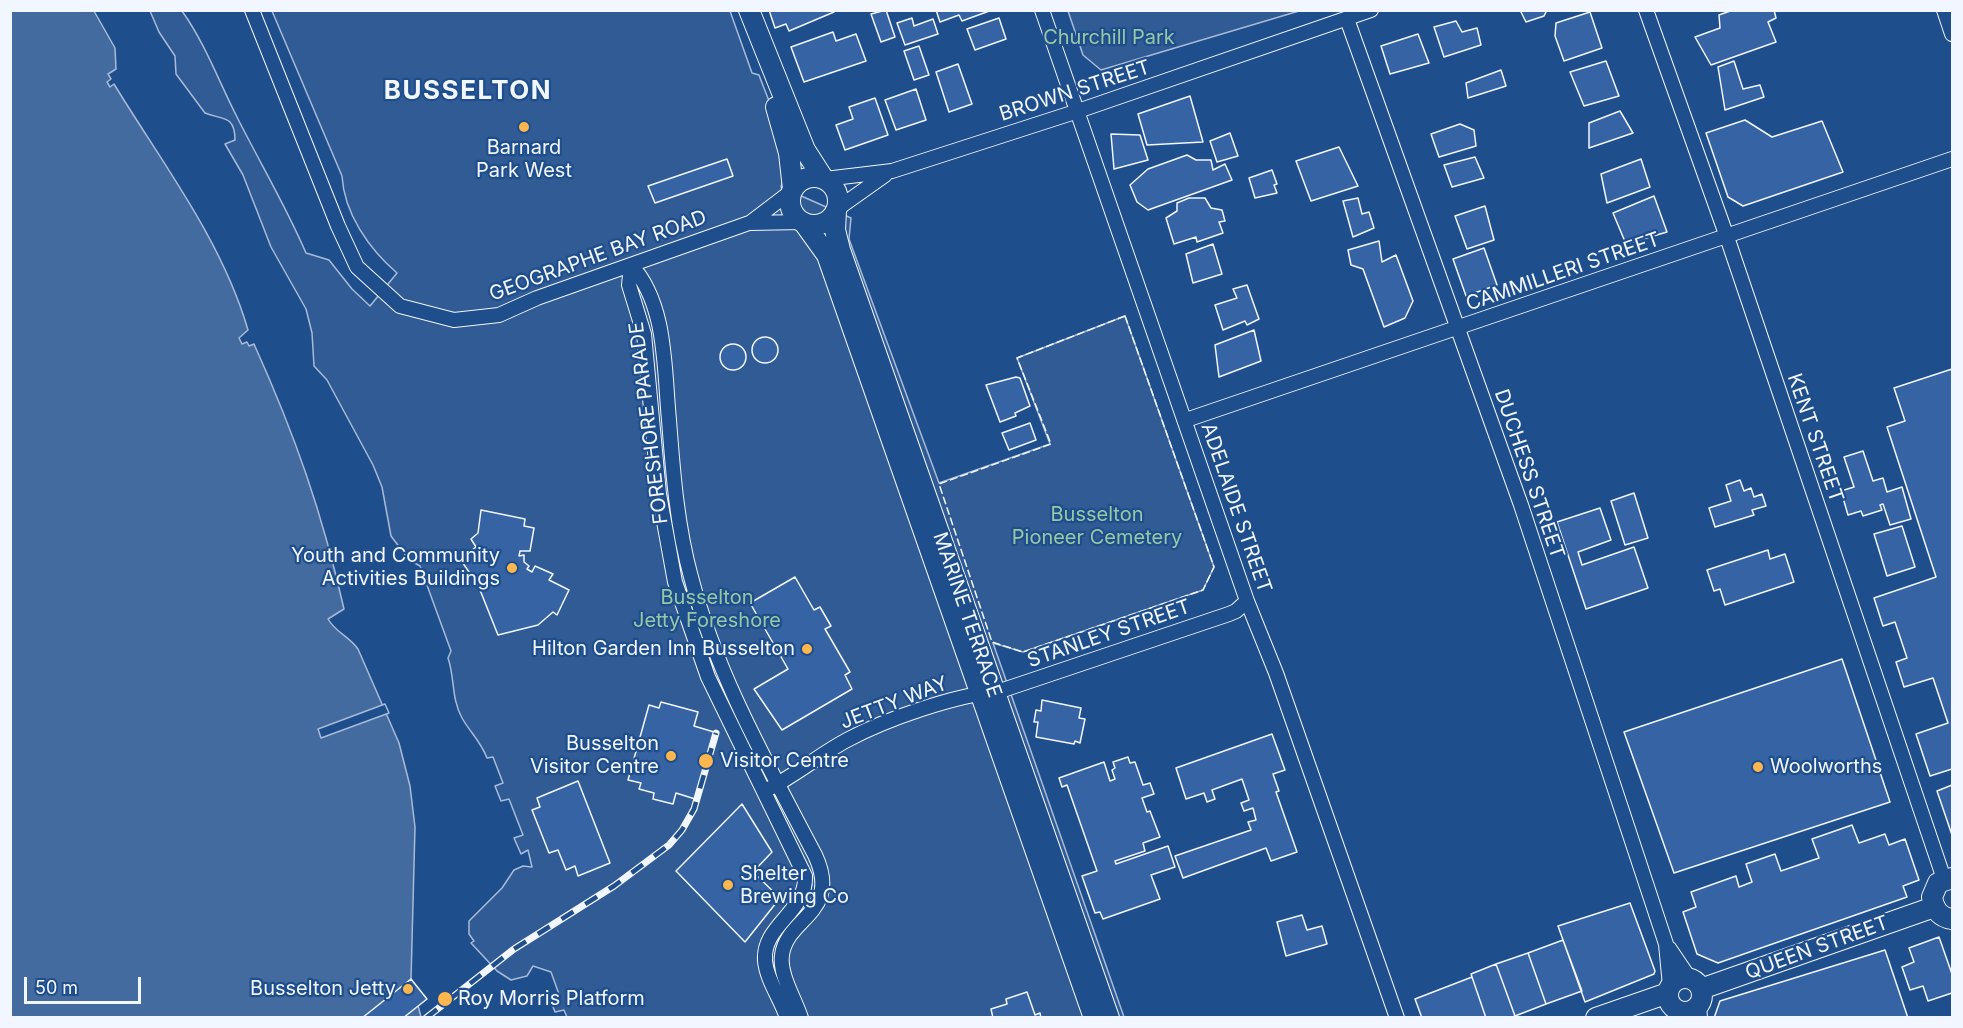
<!DOCTYPE html>
<html>
<head>
<meta charset="utf-8">
<style>
  body { margin:0 }
  #map { position:relative; width:1963px; height:1028px; overflow:hidden; background:#1f4e8c; font-family:Inter,sans-serif }
  canvas { display:block }
  .frame { position:absolute; inset:0; border:12px solid #f2f6ff; pointer-events:none }
  .scale { position:absolute; left:24px; top:977px; width:117px; height:27px; box-sizing:border-box; border:3px solid #f2f6ff; border-top:0; padding-left:8px; font-size:18px; line-height:21px; white-space:nowrap; color:#f2f6ff; -webkit-text-stroke:4px #1f4e8c; paint-order:stroke }
</style>
</head>
<body>
<div id="map">
<canvas width="1963" height="1028"></canvas>
<div class="frame"></div>
<div class="scale">50 m</div>
</div>
<script>
const g = document.querySelector('canvas').getContext('2d');
g.lineJoin = 'round';
function fillPath(path, color) { g.fillStyle = color; g.fill(path, 'evenodd'); }
function trace(path, color, width, dash) { g.strokeStyle = color; g.lineWidth = width; g.lineCap = dash ? 'butt' : 'round'; g.setLineDash(dash || []); g.stroke(path); }
function drawText(font, color, halo, rows, align = 'center') {
  g.font = font + ' Inter,sans-serif'; g.lineWidth = 4.5; g.setLineDash([]); g.textBaseline = 'middle'; g.strokeStyle = halo; g.fillStyle = color; for (const [text, x, y, turn = 0] of rows) {
    g.save(); g.translate(x, y); g.rotate((+turn || 0) * Math.PI / 180); g.textAlign = isNaN(turn) ? turn : align; if (halo) g.strokeText(text, 0, 0); g.fillText(text, 0, 0); g.restore();
  }
}
const green = new Path2D(`
  M150,11H182C205,43 219,82 237,117C260,163 286,206 306,253L329,260L352,289L370,306L397,273C369,249 344,213 342,176L272,11H730L752,73L759,75C771,108 793,151 781,187L851,218L849,239L939,483L1050,444L1017,358L1125,316L1214,567L1203,590L1023,652L993,643L1124,1017H567L564,1010L555,1012L550,999L560,997L551,972L533,966L527,976L511,980L497,971L471,943L474,941L469,934V921L502,888L514,870L523,866L532,867L528,850L521,854L514,838L523,835L509,799L501,801L495,786L503,783L493,757L487,758C481,742 470,732 462,718C451,698 455,678 448,658L451,651L420,566L409,560L391,536L382,487L373,465L327,380L314,366L312,333L306,309L271,247L243,175L225,144L235,140C235,114 221,120 205,113L176,74L175,56L159,32Z
  M1068,11V10L1299,11L1101,70L1083,55Z`);
fillPath(green, '#305b95');
trace(green, '#a8bbd7', 1.5);
const water = new Path2D(`
  M10,11H94L115,48L116,69L108,74L111,79L107,82L110,87L114,84C162,163 222,240 248,330L239,338L242,344L247,342L249,346L254,344C295,435 322,512 344,609L328,619C336,633 349,636 358,649L399,743L410,786L415,827L411,979L421,1017H11Z`);
fillPath(water, '#446ba0');
trace(water, '#a8bbd7', 1.5);
const pier = new Path2D(`
  M385,704L389,713L321,738L318,729Z`);
fillPath(pier, '#1f4e8c');
trace(pier, '#a8bbd7', 1.5);
const building = new Path2D(`
  M769,10H833L834,12L789,31L786,24L775,28Z
  M886,10L895,37L881,42L871,14Z
  M936,10H992L962,21L959,15L940,22Z
  M1520,10H1547L1544,16L1526,22Z
  M1733,10H1774L1776,18L1768,22L1776,42L1711,65L1695,37L1720,28L1719,15Z
  M1590,12L1602,48L1564,61L1555,36L1556,23Z
  M912,18L914,26L933,19L938,34L905,45L897,23Z
  M999,18L1006,39L975,50L967,29Z
  M1456,21L1462,32L1477,28L1481,45L1444,57L1434,27Z
  M833,32L836,41L856,34L866,61L804,82L791,47Z
  M1418,34L1429,63L1390,74L1381,46Z
  M919,46L929,75L914,80L904,51Z
  M1606,61L1619,96L1584,106L1570,72Z
  M1734,61L1743,89L1760,85L1764,97L1725,110L1718,67Z
  M958,64L972,104L949,112L936,72Z
  M1501,70L1506,86L1468,98L1466,83Z
  M916,89L926,120L896,130L885,100Z
  M1190,96L1203,142L1147,145L1138,114Z
  M875,98L888,135L845,150L836,125L853,119L849,107Z
  M1620,111L1633,133L1589,148V123Z
  M1745,120L1772,137L1822,121L1843,172L1743,206L1728,197L1706,133Z
  M1460,124L1474,130L1476,146L1439,157L1431,134Z
  M1230,133L1238,156L1217,162L1210,141Z
  M1111,134L1140,135L1148,160L1114,169Z
  M1339,147L1358,186L1311,201L1296,161Z
  M1187,155L1196,160H1211L1213,170L1225,164L1232,180L1148,210L1137,202L1130,185L1148,169Z
  M1475,157L1484,178L1452,187L1444,165Z
  M727,159L733,176L655,203L648,186Z
  M1641,159L1650,187L1607,203L1601,174Z
  M1272,170L1277,184L1274,185L1277,193L1255,198L1249,178Z
  M1654,196L1667,232L1626,244L1613,213Z
  M1189,198H1205L1211,208L1222,210L1225,221L1219,222L1223,233L1197,242L1196,237L1174,244L1166,218L1177,211V203Z
  M1358,198L1362,214L1369,212L1374,228L1353,237L1343,201Z
  M1485,206L1494,240L1467,249L1455,216Z
  M1379,241L1382,262L1396,255L1413,301L1405,318L1384,327L1363,269L1351,265L1348,250Z
  M1213,244L1222,274L1193,283L1186,254Z
  M1484,248L1497,285L1466,296L1453,259Z
  M1247,285L1259,319L1247,325L1245,321L1223,330L1215,305L1237,298L1233,289Z
  M1254,330L1261,361L1219,377L1215,345Z
  M752 350a13 13 0 1 1 26 0a13 13 0 1 1-26 0Z
  M720 357a13 13 0 1 1 26 0a13 13 0 1 1-26 0Z
  M1952,369V769L1930,776L1916,734L1948,723L1933,678L1904,687L1896,662L1907,658L1895,622L1883,626L1874,598L1936,577L1887,427L1905,421L1894,388Z
  M1016,377L1020,378L1030,406L1015,413L1016,416L1000,422L986,385Z
  M1030,423L1036,440L1009,450L1002,433Z
  M1863,451L1873,481L1883,478L1887,492L1902,487L1911,519L1890,525L1883,504L1880,505L1882,510L1863,516L1861,511L1848,515L1841,491L1854,487L1844,457Z
  M1740,480L1744,491L1751,488L1754,497L1762,494L1766,506L1752,510L1754,515L1715,527L1709,508L1731,501L1726,485Z
  M1634,493L1648,538L1625,545L1611,501Z
  M1600,508L1611,540L1578,552L1582,565L1634,547L1648,588L1586,609L1557,522Z
  M481,510L525,519L524,526L534,528L530,551H520L519,556L524,555V562L529,566L527,569L532,572L535,566L553,574L549,580L569,590L557,615L553,612L538,625L498,635L478,585L460,559L476,547L471,539L478,533Z
  M1902,526L1915,567L1887,576L1874,534Z
  M1768,550L1770,559L1785,554L1794,582L1725,605L1720,589L1714,591L1707,570Z
  M795,577L814,610L820,607L831,626L825,629L850,672L845,675L852,689L782,730L754,689L788,669L750,603Z
  M1842,659L1890,802L1674,873L1624,732Z
  M1042,700L1081,708L1079,718L1085,719L1080,743L1075,741L1074,744L1036,737L1038,722H1034L1036,710L1041,711Z
  M661,702L698,712L694,726L714,732L695,799L676,793L673,804L653,799L654,793L639,789L641,783L628,780L649,705L659,708Z
  M1272,734L1285,770L1273,774L1279,791L1276,792L1297,852L1271,861L1266,848L1183,878L1175,856L1251,830L1248,822L1256,820L1253,808L1244,811L1241,803L1249,800L1242,779L1212,790L1215,799L1207,802L1204,793L1186,799L1176,768Z
  M1128,757L1130,763L1135,762L1143,785L1150,783L1154,794L1142,798L1147,812L1150,811L1160,837L1143,843L1145,851L1115,861L1116,864L1168,846L1175,867L1151,875L1160,899L1103,919L1100,912L1095,913L1082,876L1097,871L1067,785L1062,787L1059,778L1104,762L1110,781L1115,779L1112,770L1115,768L1113,762Z
  M578,781L610,863L578,876L575,866L566,870L558,850L549,853L532,810L540,807L537,798Z
  M1952,785V835L1937,791Z
  M742,804L772,852L753,872L780,898L745,942L676,871Z
  M1852,825L1859,843L1885,834L1889,845L1905,839L1919,880L1903,886L1907,897L1718,963L1697,954L1683,912L1696,907L1691,892L1736,876L1739,887L1752,882L1746,864L1775,854L1781,871L1819,858L1812,839Z
  M1630,903L1655,971L1654,974L1585,1002L1558,926Z
  M1302,915L1307,930L1322,926L1327,944L1286,956L1277,922Z
  M1939,937L1952,974V993L1928,1001L1923,986L1910,990L1902,967L1914,962L1909,948Z
  M1563,940L1582,991L1546,1004L1528,953Z
  M1885,950L1908,1018H1714L1720,1001Z
  M1528,953L1546,1004L1515,1016L1496,964Z
  M1496,964L1515,1016L1510,1018H1486L1471,974Z
  M1472,977L1486,1018H1422L1415,999Z
  M411,979L427,999L403,1018H362Z
  M1027,992L1035,1015L1040,1013L1041,1018H993L991,1009L1007,1004L1006,999Z`);
fillPath(building, '#3563a3');
trace(building, '#f2f6ff', 1.5);
const street = new Path2D(`
  M252,10L338,226L357,267L400,306L454,320L499,315L537,298L749,223L802,222
  M1042,10L1247,601L1276,673L1397,1018
  M1646,10L1727,237L1944,879
  M1944,10L1952,34
  M1347,19L1521,505L1666,944L1670,986
  M825,179L892,171L1075,112L1371,10
  M837,209L885,175
  M751,222L793,190
  M631,265C667,304 664,369 669,420C673,473 677,526 691,577C717,676 768,765 815,855C842,913 787,917 782,955C779,974 795,999 801,1018
  M631,265L629,285L644,334L659,494L675,582L708,677L805,876C807,912 762,925 765,961C767,981 781,999 787,1018
  M1186,420L1952,159
  M772,787C798,773 821,754 847,740C886,719 955,695 1000,691L1229,614L1236,611L1247,601
  M1669,948L1690,979
  M1699,1005L1700,1018
  M1679,1012L1684,1018`);
const secondary = new Path2D(`
  M749,10L805,150L823,178
  M776,107L789,153L793,189
  M790 201a24 24 0 1 1 48 0a24 24 0 1 1-48 0Z
  M836,211L835,230L840,250L1109,1018
  M804,223L827,255L1094,1018
  M1952,878L1938,883L1932,897C1934,909 1939,917 1952,919
  M1668 995a17 17 0 1 1 34 0a17 17 0 1 1-34 0Z
  M1701,989L1934,907
  M1596,1018L1668,993`);
trace(street, '#f2f6ff', 16);
trace(secondary, '#f2f6ff', 22);
trace(street, '#1f4e8c', 14);
trace(secondary, '#1f4e8c', 20);
const rail = new Path2D(`
  M426,1018L514,949L614,886L669,845L682,830L694,809L716,733`);
trace(rail, '#f2f6ff', 7);
trace(rail, '#1f4e8c', 4.5, [14]);
trace(new Path2D(`
  M1125,316L1214,567L1203,590L1023,652L992,642L939,484L1051,444L1017,358Z`), '#f2f6ff', 1.5, [8, 3]);
for (const [x, y, r, color] of [
  [524,127,6,"#ffb74d"],
  [512,568,6,"#ffb74d"],
  [807,649,6,"#ffb74d"],
  [671,756,6,"#ffb74d"],
  [706,761,8,"#ffb74d"],
  [1758,767,6,"#ffb74d"],
  [728,885,6,"#ffb74d"],
  [408,989,6,"#ffb74d"],
  [445,999,8,"#ffb74d"]
]) { const dot = new Path2D(); dot.arc(x, y, r, 0, 2 * Math.PI); g.fillStyle = color; g.fill(dot); trace(dot, '#1f4e8c', 2); }
drawText('20px', '#97c8a6', '#1f4e8c', [
  ["Churchill Park",1109,38],
  ["Busselton",1097,515],
  ["Pioneer Cemetery",1097,538],
  ["Busselton",707,598],
  ["Jetty Foreshore",707,621]
]);
drawText('20px', '#f2f6ff', '#1f4e8c', [
  ["BROWN STREET",1075,91,-18],
  ["GEOGRAPHE BAY ROAD",598,256,-20],
  ["CAMMILLERI STREET",1563,272,-19],
  ["FORESHORE PARADE",649,423,-97],
  ["KENT STREET",1815,438,71],
  ["DUCHESS STREET",1529,474,71],
  ["ADELAIDE STREET",1236,508,71],
  ["MARINE TERRACE",967,615,71],
  ["STANLEY STREET",1109,634,-19],
  ["JETTY WAY",894,703,-21],
  ["QUEEN STREET",1817,948,-20]
]);
drawText('20px', '#f2f6ff', '#1f4e8c', [
  ["Barnard",524,148,"center"],
  ["Park West",524,171,"center"],
  ["Youth and Community",500,556],
  ["Activities Buildings",500,579],
  ["Hilton Garden Inn Busselton",795,649],
  ["Busselton",659,744],
  ["Visitor Centre",659,767],
  ["Visitor Centre",720,761,"left"],
  ["Woolworths",1770,767,"left"],
  ["Shelter",740,874,"left"],
  ["Brewing Co",740,897,"left"],
  ["Busselton Jetty",396,989],
  ["Roy Morris Platform",458,999,"left"]
], 'right');
g.letterSpacing = '1.5px';
drawText('bold 26px', '#f2f6ff', '#1f4e8c', [
  ["BUSSELTON",468,91]
]);
g.letterSpacing = '0px';
</script>
</body>
</html>
